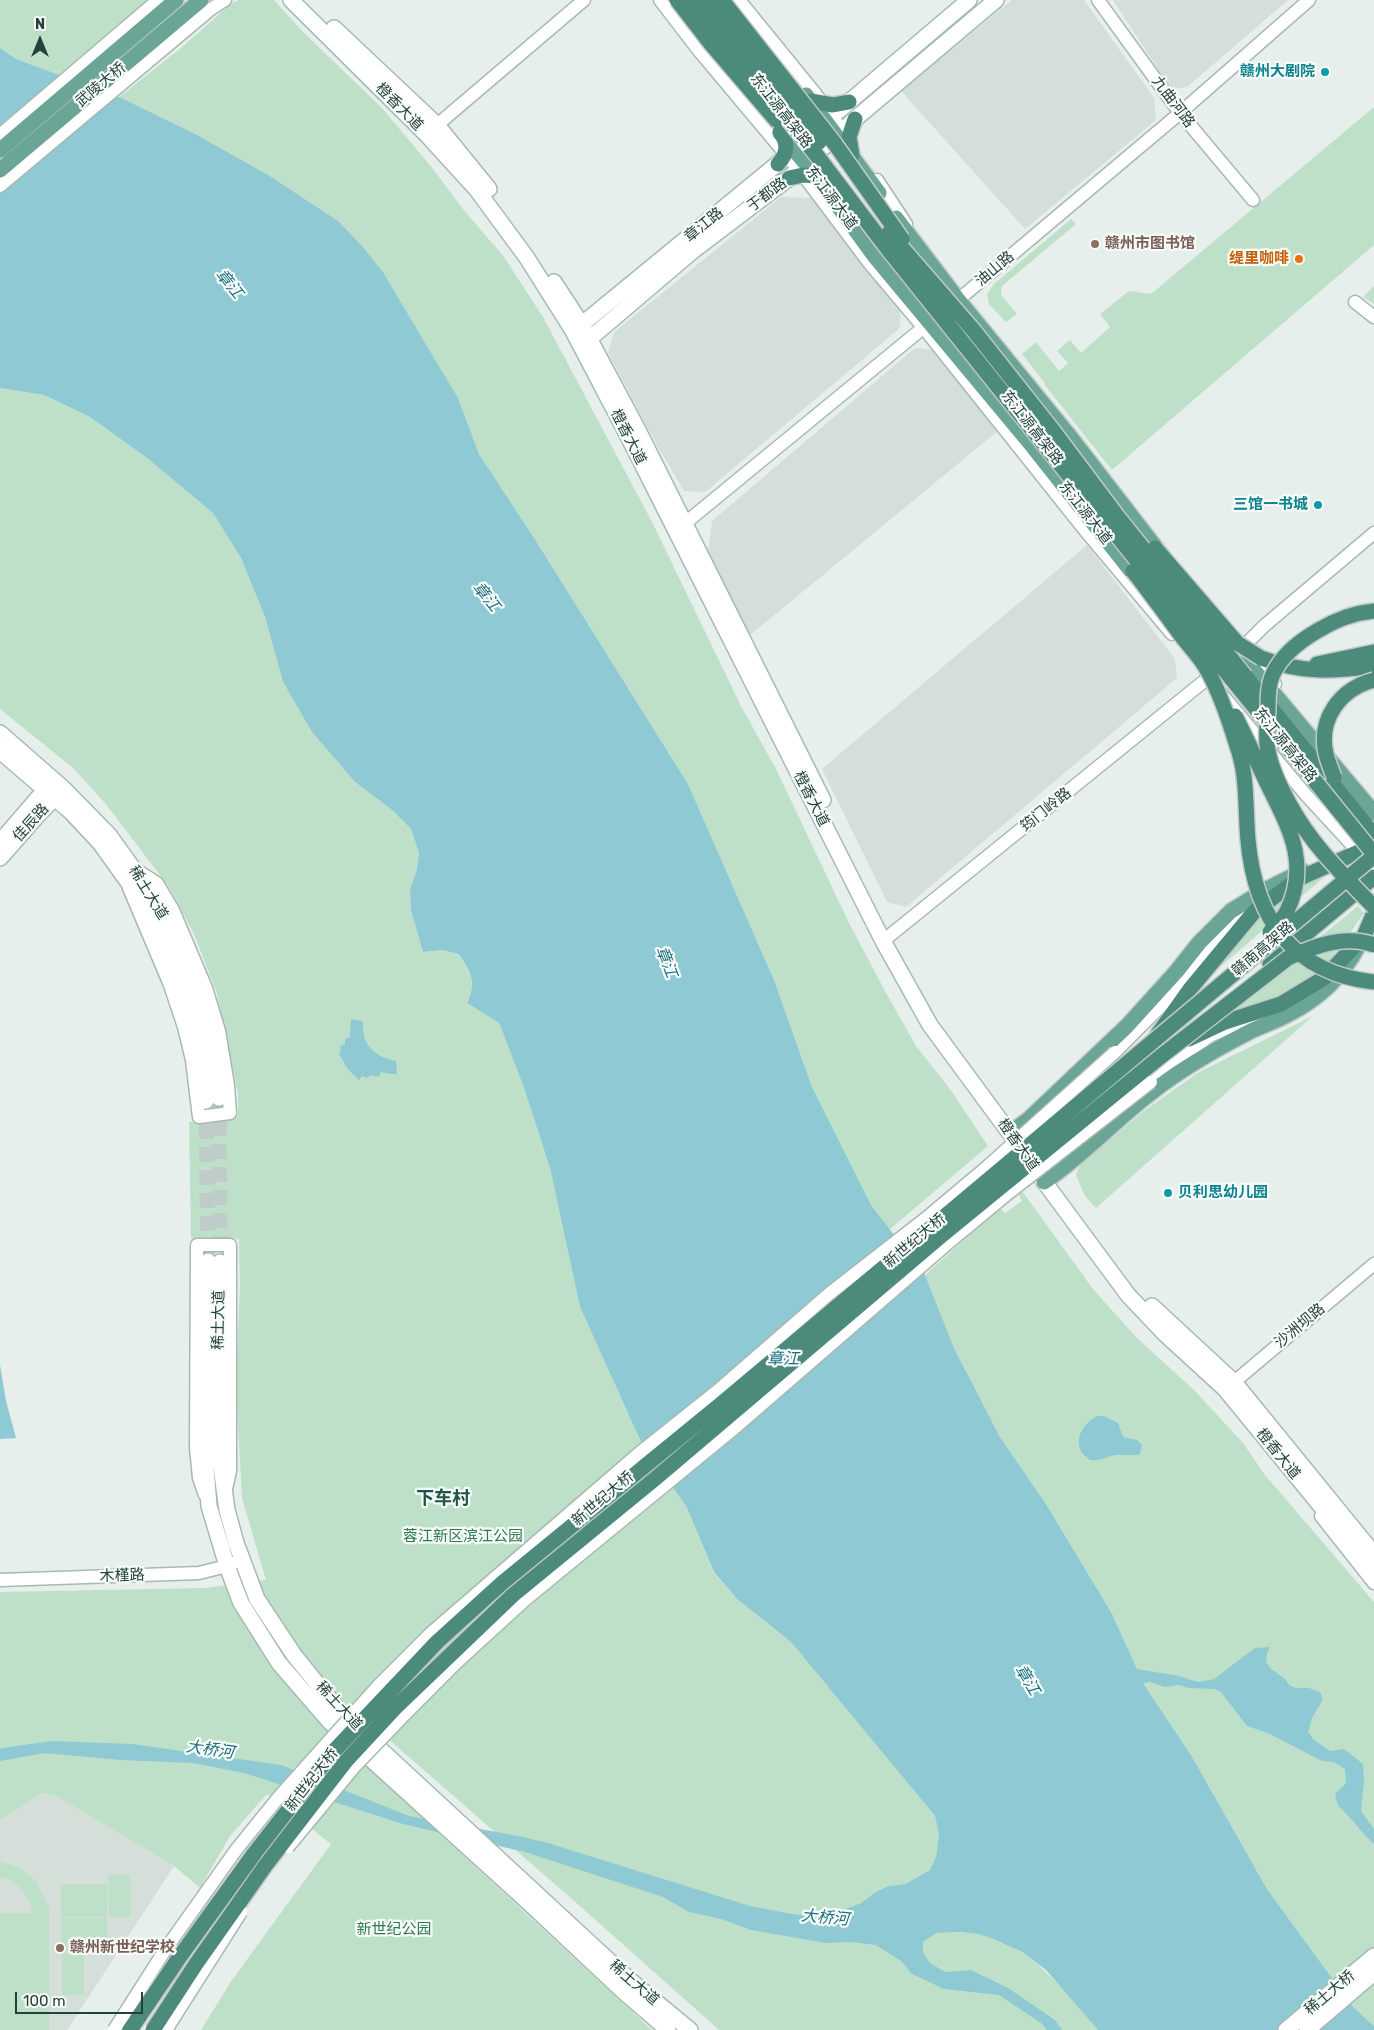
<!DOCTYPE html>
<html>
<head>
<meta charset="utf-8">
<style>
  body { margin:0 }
  #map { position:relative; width:1374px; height:2030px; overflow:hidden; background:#e6efeb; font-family:Rubik,sans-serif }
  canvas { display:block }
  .north { position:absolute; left:15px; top:15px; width:50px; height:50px; -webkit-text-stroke:4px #f7fbf9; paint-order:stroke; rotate:0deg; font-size:14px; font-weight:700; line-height:20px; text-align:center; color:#24423a }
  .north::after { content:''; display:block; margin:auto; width:18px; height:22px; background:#24423a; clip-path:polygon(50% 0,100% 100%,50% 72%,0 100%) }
  .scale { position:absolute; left:15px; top:1992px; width:128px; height:22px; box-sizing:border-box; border:2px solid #24423a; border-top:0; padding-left:6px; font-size:15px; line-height:18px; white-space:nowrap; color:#24423a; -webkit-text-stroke:4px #f7fbf9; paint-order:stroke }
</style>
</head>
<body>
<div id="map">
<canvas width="1374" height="2030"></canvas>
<div class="north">N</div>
<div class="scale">100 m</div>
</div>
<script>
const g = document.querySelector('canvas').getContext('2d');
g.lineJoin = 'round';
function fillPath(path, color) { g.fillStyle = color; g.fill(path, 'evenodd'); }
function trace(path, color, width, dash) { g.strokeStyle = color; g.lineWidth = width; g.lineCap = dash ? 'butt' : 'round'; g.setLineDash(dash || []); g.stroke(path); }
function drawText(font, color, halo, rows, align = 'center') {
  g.font = font + ' Rubik,"Noto Sans SC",sans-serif'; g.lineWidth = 4.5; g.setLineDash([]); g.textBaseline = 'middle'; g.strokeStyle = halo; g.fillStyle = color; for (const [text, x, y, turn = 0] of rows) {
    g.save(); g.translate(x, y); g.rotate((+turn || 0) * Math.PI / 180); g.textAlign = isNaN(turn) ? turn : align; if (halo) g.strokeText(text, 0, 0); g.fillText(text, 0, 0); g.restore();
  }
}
fillPath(new Path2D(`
  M1012,0H1084L1154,98L1156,120L1025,229L901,91Z
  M1113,0H1288L1187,87L1171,89Z
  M781,197L812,198L900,309V328L705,492L684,491L658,447L608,353L614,332Z
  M915,348L934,350L999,430L749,636L708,551L712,521Z
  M1087,545L1175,659L1177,678L906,907L887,902L822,769Z
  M43,1793L56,1796L174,1866L67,2030H0V1820Z`), '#d4dfda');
fillPath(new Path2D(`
  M0,0H149L62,76L16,59L0,48Z
  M239,0H274L305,34L382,108L433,169L463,209L504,257L543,317L652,522L741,706L776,769L849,923L885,991L916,1046L950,1089L988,1146L889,1230L871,1205L812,1087L774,980L688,784L536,541L479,454L458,398L383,272L363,247L119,97L181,48L232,3Z
  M1374,107V245L1112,470L1044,384L1045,383L1022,354L1036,342L1059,371L1068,363L1057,351L1070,340L1081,353L1110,327L1100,314L1129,291L1151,294Z
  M1071,219L1076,224L1002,286L1001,295L1017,314L1006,322L989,304L987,294L994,284Z
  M1374,286V304L1363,297Z
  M0,388L44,395L90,417L147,458L213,513L241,558L265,617L283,682L312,732L355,782L392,810L411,829L419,853L417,869L410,890L411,910L423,952L442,950L457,954C471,971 477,982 467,1003L499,1023L523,1085L550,1168L580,1307L641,1442L686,1506L714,1573L737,1599L791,1642L935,1816L939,1835L936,1856L930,1870L906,1885L889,1886L936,1933C950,1933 964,1931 978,1934C1032,1945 1065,1992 1098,2030H719L581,1907L348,1704L326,1729L652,2030H201L232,1980L331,1844L267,1794L230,1836L200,1888L174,1866L56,1796L43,1793L0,1820V1592L205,1588L266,1580L242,1498L236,1387L240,1285L239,1239L191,1238L189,1122L238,1116V1093L216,990L193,932L169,887L105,803L73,768L0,709Z
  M1331,871L1204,981C1233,944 1261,906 1302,882C1311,877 1322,875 1331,871Z
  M1358,906L1364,913C1348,935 1332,962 1310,978C1281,999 1248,1010 1216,1022Z
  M1313,1016L1096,1208L1085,1196L1076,1175L1080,1165L1144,1111L1199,1072Z
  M1020,1188L1093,1289L1136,1337L1195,1391L1243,1443L1265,1475L1374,1602V2026L1353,2007L1267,1889L1191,1755L1143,1683L1111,1612L1046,1504L1000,1437L954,1348L925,1275L1000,1208L1005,1213L1022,1201L1016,1190Z
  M0,1861L20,1868L35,1880L49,1908V2030H0V1913H33C29,1896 18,1881 0,1877Z
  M108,1875H130L131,1917H109Z
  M61,1884H107V1917H61Z
  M61,1918H107V1951H62Z
  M62,1953H84V1995H62Z`), '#bfe0c8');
fillPath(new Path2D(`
  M0,48L16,59L119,97L195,134L268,175L338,221L363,247L383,272L458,398L479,454L536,541L688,784L774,980L812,1087L871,1205L925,1275L954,1348L1000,1437L1046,1504L1111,1612L1137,1669L1179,1676L1198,1682L1214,1679L1255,1648L1270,1647C1259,1667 1275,1670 1285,1679C1288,1682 1287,1685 1293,1687C1298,1689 1303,1687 1309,1688C1312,1689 1317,1691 1320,1692L1323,1699L1312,1718L1308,1732L1314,1740L1330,1751L1344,1749L1363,1764L1364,1781L1361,1811L1374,1829V1844C1360,1832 1352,1817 1338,1806L1335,1794L1346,1783L1345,1769L1334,1762L1322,1761L1268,1733L1247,1726L1221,1692L1214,1689L1189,1688L1179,1685L1165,1687L1150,1682L1143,1683L1191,1755L1267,1889L1353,2007L1374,2026V2030H1098L1046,1970L1022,1952L994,1939L978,1934L961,1932L936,1933L923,1942V1952L930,1963L945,1972L971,1970L1008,1988L1055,2020L1062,2030H1047L1041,2023L999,1995L944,1989L912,1974L901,1961L876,1945L850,1942L826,1943L751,1930L721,1919L689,1912L663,1897L525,1852L403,1824L244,1773L193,1763L121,1760L44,1753L0,1761V1749L2,1748L52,1741L132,1744L281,1765L409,1816L518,1836L548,1843L750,1906L792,1914L825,1918L861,1903L876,1892L889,1886L906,1884L930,1870L936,1856L939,1835L935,1816L791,1642L737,1599L714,1572L686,1506L641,1442L580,1307L550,1168L523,1085L499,1023L467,1003C477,982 471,971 458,954L442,950L423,952L411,910L410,890L417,869L419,853L411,829L392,810L355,782L312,732L283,682L265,617L241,558L213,513L147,458L90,417L44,395L0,388Z
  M351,1019L363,1021C361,1044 374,1057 396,1061L397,1074H391L381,1072L379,1077L371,1075L367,1078L362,1076L359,1080L347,1068L339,1054L341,1051L340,1046L345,1044V1039L350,1037Z
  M0,1365L6,1401L16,1438L0,1439Z
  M1097,1416H1104L1118,1423L1123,1437L1137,1440L1142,1445L1140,1454C1131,1457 1125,1454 1117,1455C1106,1456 1102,1461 1090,1460C1087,1457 1082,1454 1081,1451C1074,1436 1085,1423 1097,1416Z`), '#8ec9d4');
trace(new Path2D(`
  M219,1098L220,1262
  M206,1101L208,1261`), '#bfccc8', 15, [15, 8]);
const tertiary = new Path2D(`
  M660,0L700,52L803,175L870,264L923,327L1088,534L1172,634
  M739,0L814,92L847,137
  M1098,0L1180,113L1253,200
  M430,131L584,0
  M0,135L158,0
  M877,180L906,224
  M0,186L211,9L225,0
  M1355,302L1374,317
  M951,306L1180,113L1309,0
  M678,529L929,323
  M1238,652L1264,626L1374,533
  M1250,653L1275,684
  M1220,692L1306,795L1352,845L1374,873
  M129,888L170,985L184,1027L192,1060L199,1117L230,1113L228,1085L219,1031L206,988L173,910L157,883L135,869
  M883,941L1208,678
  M1115,1052L1186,981L1235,919L1253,903
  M1151,1082L1209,1036L1232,1026L1267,1018
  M1227,1388L1374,1264
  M205,1495L199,1478L196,1447L197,1245H230V1471L226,1489
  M1321,1516L1374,1583
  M0,1580L199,1573L227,1566L236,1562`);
const secondary = new Path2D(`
  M291,0L426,134L477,190L527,258L573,331L628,436L883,941L930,1025L1017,1143
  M334,28L437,125L489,189
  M816,130L969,0
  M554,282L582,325L638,430L823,800
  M575,330L787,156
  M581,346L694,250L789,178L855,119L996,0
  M0,733L64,789L109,835L150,892L178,943L198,997L212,1047L219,1098
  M0,751L71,812L100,843L143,903L168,954L187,1008L200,1054L206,1101
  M0,842L51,783
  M0,858L37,816L59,793
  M1037,1172L1128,1295L1165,1334L1225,1389L1374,1571
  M208,1261L206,1409V1468L209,1506L227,1566L241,1603L279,1663L330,1722L528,1902L624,1992L668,2030
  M220,1262L218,1409L221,1466L227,1510L236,1543L257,1599L294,1655L340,1712L632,1982L690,2030
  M1152,1306L1234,1382L1374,1554
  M1286,2030L1374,1956
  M1307,2030L1374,1973`);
const primary = new Path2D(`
  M806,95L879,193
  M780,133L816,176L875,257L1033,447L1139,581
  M0,150L176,0
  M0,170L201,0
  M896,218L959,301L1071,438L1163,557
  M1227,638L1374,813
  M1010,1133L1029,1119L1127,1026L1176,972L1199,943L1231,911L1267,889L1303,871
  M1044,1182C1083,1156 1115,1120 1152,1092C1181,1069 1216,1049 1249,1032C1261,1026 1274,1022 1287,1015C1320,998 1341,978 1359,945`);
const trunk = new Path2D(`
  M811,101L833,105L849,102
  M852,155L849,137L855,119
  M778,164C788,154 788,142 780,132
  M789,178L803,175L816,176
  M1261,658C1301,673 1332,672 1374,666
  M1317,664L1374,652
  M1245,676L1374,835
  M1235,683L1302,765
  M1270,964L1374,877
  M1158,1034L1190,989L1254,912L1298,879L1365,849
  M1189,1039L1225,1022L1281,1004L1324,978L1364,936L1374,913`);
trace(tertiary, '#a8b8b2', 15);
trace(secondary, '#a4bbb3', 18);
trace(primary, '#c2cac8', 18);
trace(trunk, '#c2cac8', 18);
trace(tertiary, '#fff', 12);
trace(secondary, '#fff', 15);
trace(primary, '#6aa596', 15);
trace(trunk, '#4c8a7c', 15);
const tertiaryBridge = new Path2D(`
  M288,1847L355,1766L405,1714L457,1662L526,1599L737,1426L947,1244L1011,1191L1151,1082
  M114,2030L167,1947L236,1850L278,1798L378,1686L431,1633L637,1455L716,1392L830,1293L925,1219L988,1166L1115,1052
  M166,2030L241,1912`);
const trunkBridge = new Path2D(`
  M677,0L711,44L776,120
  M693,0L818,157L887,248L1235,683
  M708,0L819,142
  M722,0L835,144L902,239
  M889,233L974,331L1054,432L1117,516L1245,676
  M1155,548L1237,643L1261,658
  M1133,571C1150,593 1166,615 1183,638C1191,648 1200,657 1206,668C1218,688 1230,723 1237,746C1248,776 1245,809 1248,840C1255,918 1292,973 1374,982
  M1374,611C1353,613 1335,620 1317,631C1300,641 1283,654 1274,672C1268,683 1268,698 1268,710C1267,721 1266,733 1267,744C1269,764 1280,787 1290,805C1311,844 1343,875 1374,907
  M1235,716C1247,739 1257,762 1268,785C1289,828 1310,863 1287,911C1283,919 1276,926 1270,932
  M1302,765L1374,854
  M1334,777C1331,769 1328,762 1326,754C1318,719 1340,689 1374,680
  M130,2030L181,1955L254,1854L333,1752L437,1642L502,1583L722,1403L1374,856
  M153,2030L196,1964L265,1866L346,1761L397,1706L513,1595L656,1478L941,1236L1160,1057L1288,958C1314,946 1346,934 1374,945`);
trace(tertiaryBridge, '#a8b8b2', 15, []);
trace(trunkBridge, '#c2cac8', 18, []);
trace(tertiaryBridge, '#fff', 12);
trace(trunkBridge, '#4c8a7c', 15);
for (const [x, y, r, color] of [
  [1325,72,5,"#0f9aa8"],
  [1095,244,5,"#8d6e63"],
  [1299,259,5,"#e8710a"],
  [1318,505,5,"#0f9aa8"],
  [1168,1193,5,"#0f9aa8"],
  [60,1948,5,"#8d6e63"]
]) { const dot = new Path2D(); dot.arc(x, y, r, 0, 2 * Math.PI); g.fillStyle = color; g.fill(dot); trace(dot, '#f7fbf9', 2); }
drawText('bold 15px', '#0d838f', '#f7fbf9', [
  ["赣州大剧院",1315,72],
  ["三馆一书城",1308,505],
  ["贝利思幼儿园",1178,1193,"left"]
], 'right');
drawText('15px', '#24423a', '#f7fbf9', [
  ["武陵大桥",101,85,-40],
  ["九曲河路",1173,102,53],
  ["橙香大道",399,107,45],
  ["东江源高架路",781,111,52],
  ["于都路",767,195,-37],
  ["东江源大道",831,198,53],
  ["章江路",704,225,-39],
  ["油山路",995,269,-40],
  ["东江源高架路",1032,428,52],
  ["橙香大道",628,437,63],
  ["东江源大道",1085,513,52],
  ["东江源高架路",1285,745,51],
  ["橙香大道",811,799,63],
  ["筠门岭路",1046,810,-39],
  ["佳辰路",31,823,-48],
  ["稀土大道",148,893,58],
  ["赣南高架路",1263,949,-40],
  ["橙香大道",1018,1145,55],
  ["新世纪大桥",915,1241,-40],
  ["稀土大道",219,1320,-89],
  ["沙洲坝路",1300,1326,-40],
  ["橙香大道",1278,1454,51],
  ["新世纪大桥",603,1499,-40],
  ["木槿路",122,1576,-2],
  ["稀土大道",339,1706,47],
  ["新世纪大桥",312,1780,-52],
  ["稀土大道",634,1983,41],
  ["稀土大桥",1330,1993,-40]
]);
drawText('bold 15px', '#785e54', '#f7fbf9', [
  ["赣州市图书馆",1105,244],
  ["赣州新世纪学校",70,1948]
], 'left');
drawText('bold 15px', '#c56008', '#f7fbf9', [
  ["缇里咖啡",1289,259]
], 'right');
drawText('15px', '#2d7a4b', '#f7fbf9', [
  ["蓉江新区滨江公园",463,1537],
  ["新世纪公园",394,1930]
]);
drawText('italic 16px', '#1c6f80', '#f7fbf9', [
  ["章江",229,284,51],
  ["章江",486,597,51],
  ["章江",666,962,69],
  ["章江",783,1359],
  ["章江",1027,1680,59],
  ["大桥河",210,1750,8],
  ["大桥河",825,1918,5]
]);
drawText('bold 18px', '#1f5548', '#f7fbf9', [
  ["下车村",443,1499]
]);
</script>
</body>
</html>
